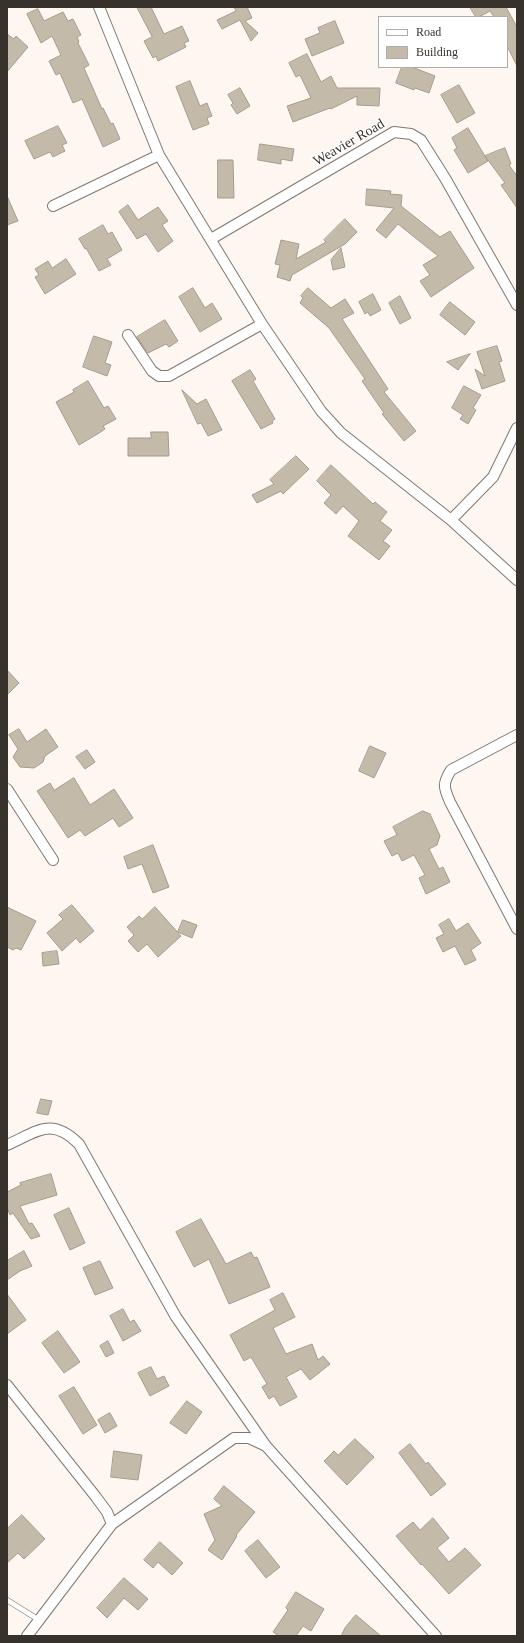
<!DOCTYPE html>
<html>
<head>
<meta charset="utf-8">
<style>
  body { margin:0 }
  #map { position:relative; width:524px; height:1643px; overflow:hidden; background:#fdf6f1; font-family:"Times New Roman",serif }
  canvas { display:block }
  .frame { position:absolute; inset:0; border:8px solid #38322d; pointer-events:none }
  .legend { position:absolute; left:378px; top:16px; width:130px; height:52px; box-sizing:border-box; background:#fff; border:1px solid #afadab; margin:0; padding:5px 7px; list-style:none; font-size:12px; color:#38322d }
  .legend li { display:flex; align-items:center; gap:8px; height:20px }
  .legend b { width:20px; border:1px solid #afadab }
</style>
</head>
<body>
<div id="map">
<canvas width="524" height="1643"></canvas>
<div class="frame"></div>
<ul class="legend">
<li><b style="height:5px;background:#fff"></b>Road</li>
<li><b style="height:11px;background:#c4baaa"></b>Building</li>
</ul>
</div>
<script>
const g = document.querySelector('canvas').getContext('2d');
g.lineJoin = 'round';
function fillPath(path, color) { g.fillStyle = color; g.fill(path, 'evenodd'); }
function trace(path, color, width, dash) { g.strokeStyle = color; g.lineWidth = width; g.lineCap = dash ? 'butt' : 'round'; g.setLineDash(dash || []); g.stroke(path); }
function drawText(font, color, halo, rows, align = 'center') {
  g.font = font + ' "Times New Roman",serif'; g.lineWidth = 3.5; g.setLineDash([]); g.textBaseline = 'middle'; g.strokeStyle = halo; g.fillStyle = color; for (const [text, x, y, turn = 0] of rows) {
    g.save(); g.translate(x, y); g.rotate((+turn || 0) * Math.PI / 180); g.textAlign = isNaN(turn) ? turn : align; if (halo) g.strokeText(text, 0, 0); g.fillText(text, 0, 0); g.restore();
  }
}
const building = new Path2D(`
  M137,7H151L164,34L182,26L189,41L184,43L186,47L158,61L156,56L153,58L144,41L152,37Z
  M234,7H247L252,18L245,21L258,33L251,41L240,20L222,29L217,20L236,11Z
  M470,7H506L517,27V66L507,46V17H494L490,11L479,17H476Z
  M38,9L44,21L63,12L68,21L73,19L81,35L77,37L79,42L78,43L89,65L84,68L102,109L103,108L111,124L113,123L120,139L103,147L82,99L73,103L60,73L56,75L49,61L61,55L52,36L41,43L27,14Z
  M335,21L344,43L312,56L305,39L320,33L318,28Z
  M7,34L14,39L16,36L28,47L7,72Z
  M307,54L321,82L331,76L337,88H380L379,106L357,105V96L331,109L330,108L293,122L287,106L311,98L300,75L296,77L289,63Z
  M402,67H412L435,76L429,93L415,88L414,90L396,83Z
  M190,81L200,106L207,103L212,116L207,118L209,124L193,130L176,87Z
  M459,85L475,113L457,123L441,95Z
  M240,88L250,106L237,114L231,105L233,103L228,95Z
  M58,126L67,143L62,145L65,151L53,157L50,152L34,159L25,141Z
  M468,128L488,161L468,173L454,150L457,148L452,138Z
  M260,144L294,149L292,161L281,159V164L258,160Z
  M505,148L511,164L509,165L517,176V208L501,185L505,183L485,156Z
  M218,160H233L234,198H218Z
  M367,189L391,191L390,194L402,195L401,206L440,237L450,231L474,268L431,297L420,281L430,275L423,265L438,256L398,224L386,238L376,230L394,208L366,205Z
  M7,196L18,221L7,225Z
  M128,205L138,220L158,207L168,221L162,225L173,241L158,252L146,234L137,239L119,212Z
  M345,219L357,232L345,244L292,275L290,281L277,277L280,265L275,264L281,240L299,244L296,259L326,242L324,240Z
  M103,225L108,234L112,232L122,250L107,259L111,265L99,271L86,248L85,249L79,239Z
  M341,248L345,267L333,270L331,260Z
  M66,259L76,274L45,294L35,277L39,275L35,269L48,261L52,268Z
  M193,288L205,308L212,303L222,319L200,332L179,297Z
  M308,288L331,308L345,299L354,313L342,319L388,389L384,392L416,431L404,441L382,414L384,413L362,381L365,379L329,328L300,303L303,298L301,296Z
  M373,294L381,310L370,316L368,312L365,314L359,302Z
  M400,296L411,318L400,324L389,303Z
  M450,302L475,322L465,335L440,315Z
  M165,320L178,341L169,347L166,344L148,353L137,337Z
  M94,336L112,342L105,363L111,365L107,376L83,367Z
  M497,346L502,361L499,362L505,381L482,389L475,369L485,376L477,352Z
  M470,354L458,370L447,362Z
  M250,370L256,379L253,381L275,419L272,421L273,423L261,429L232,381Z
  M88,381L104,408L108,406L116,419L103,426L105,429L99,433L79,445L56,402L74,392L73,390Z
  M464,386L481,395L473,408L476,410L468,424L460,419L463,415L452,408Z
  M182,390L197,404L206,399L222,430L208,436L201,423L198,424Z
  M151,432H168L169,456H128V438H151Z
  M296,456L309,469L283,494L281,491L257,503L252,495L274,484L270,480Z
  M331,465L373,504L375,502L387,512L380,521L392,530L383,541L390,546L379,560L348,536L359,521L343,506L336,514L324,503L331,495L317,481Z
  M7,670L19,683L7,695Z
  M19,729L27,742L46,729L58,747L45,756L43,762L34,768L20,767L13,757L18,749L9,735Z
  M370,746L386,753L374,778L359,771Z
  M87,750L95,762L85,769L76,757Z
  M74,778L90,805L114,789L133,818L119,827L113,818L85,836L80,830L68,838L37,791L50,783L54,790Z
  M423,811L430,814L440,836L437,845L429,849L439,869L443,867L450,882L426,894L419,878L425,875L414,855L402,861L398,853L392,856L384,841L397,835L393,827Z
  M153,845L169,887L153,893L142,864L128,869L124,857Z
  M72,905L94,931L80,943L76,938L62,951L47,933L63,919L59,915Z
  M7,907L36,921L21,950L16,948L13,950L7,947Z
  M155,907L181,936L158,957L147,944L138,952L128,941L134,935L127,927L139,916L142,919Z
  M449,919L456,931L468,923L481,943L471,950L476,960L465,965L455,946L443,952L436,938L444,934L439,925Z
  M183,920L197,925L192,938L178,932Z
  M57,951L59,964L43,966L42,953Z
  M41,1099L52,1101L48,1115L37,1113Z
  M51,1174L57,1195L20,1206L29,1224L32,1223L40,1236L31,1239L13,1213L10,1215L7,1208V1192L21,1185L20,1183Z
  M69,1208L85,1243L70,1250L54,1215Z
  M201,1219L226,1264L251,1252L254,1258L257,1257L270,1287L229,1304L209,1259L194,1267L176,1232Z
  M24,1251L32,1266L20,1271L7,1280V1261Z
  M100,1261L113,1288L95,1295L83,1268Z
  M283,1293L295,1317L273,1328L286,1354L312,1344L318,1360L323,1356L330,1364L310,1380L301,1369L286,1377L297,1397L280,1406L274,1396L269,1399L262,1387L267,1384L251,1357L244,1361L230,1335L275,1310L270,1300Z
  M7,1294L26,1320L7,1334Z
  M123,1309L130,1322L134,1320L141,1331L123,1341L110,1316Z
  M58,1331L80,1362L64,1373L42,1343Z
  M108,1341L114,1353L106,1357L100,1346Z
  M151,1367L157,1379L164,1376L169,1386L150,1396L138,1373Z
  M74,1387L97,1425L83,1434L59,1396Z
  M187,1401L202,1412L186,1434L170,1423Z
  M110,1413L117,1426L105,1433L98,1420Z
  M355,1439L374,1457L347,1485L324,1461L334,1451L338,1455Z
  M410,1444L426,1464L428,1462L446,1484L431,1496L399,1453Z
  M114,1451L142,1455L138,1480L111,1477Z
  M224,1486L255,1512L236,1535L237,1536L222,1560L208,1550L215,1540L204,1514L222,1506L214,1499Z
  M22,1515L45,1539L24,1559L18,1553L7,1563V1529Z
  M433,1518L449,1538L437,1548L449,1562L465,1548L481,1565L449,1594L422,1564L421,1565L396,1536L413,1522L420,1530Z
  M258,1540L280,1567L266,1578L245,1551Z
  M160,1542L183,1563L172,1575L158,1562L153,1568L144,1560Z
  M124,1578L148,1599L138,1610L124,1598L107,1618L97,1608Z
  M296,1592L324,1609L311,1631L303,1626L296,1636H279L273,1632L288,1610L286,1608Z
  M356,1615L381,1636H341L345,1628Z`);
fillPath(building, '#c4baaa');
trace(building, '#a59c8c', 1);
const lane = new Path2D(`
  M7,1600L39,1620`);
const street = new Path2D(`
  M99,7L159,155L262,324L321,411L341,433L451,520L517,580
  M53,206L159,155
  M211,239L394,132L411,134L421,140L445,178L517,305
  M128,335L152,371L159,376H169L262,324
  M451,520L493,477L517,428
  M517,735L451,770C442,784 444,788 450,802L517,929
  M7,789L53,860
  M7,1145C37,1132 51,1116 79,1144L176,1317L266,1446
  M7,1385L96,1497L107,1512L112,1524
  M27,1636L112,1524L234,1438H249L266,1446L436,1636`);
trace(lane, '#85766c', 6);
trace(street, '#85766c', 12);
trace(lane, '#fff', 5);
trace(street, '#fff', 10);
drawText('14px', '#38322d', '#fff', [
  ["Weavier Road",349,143,-30]
]);
</script>
</body>
</html>
